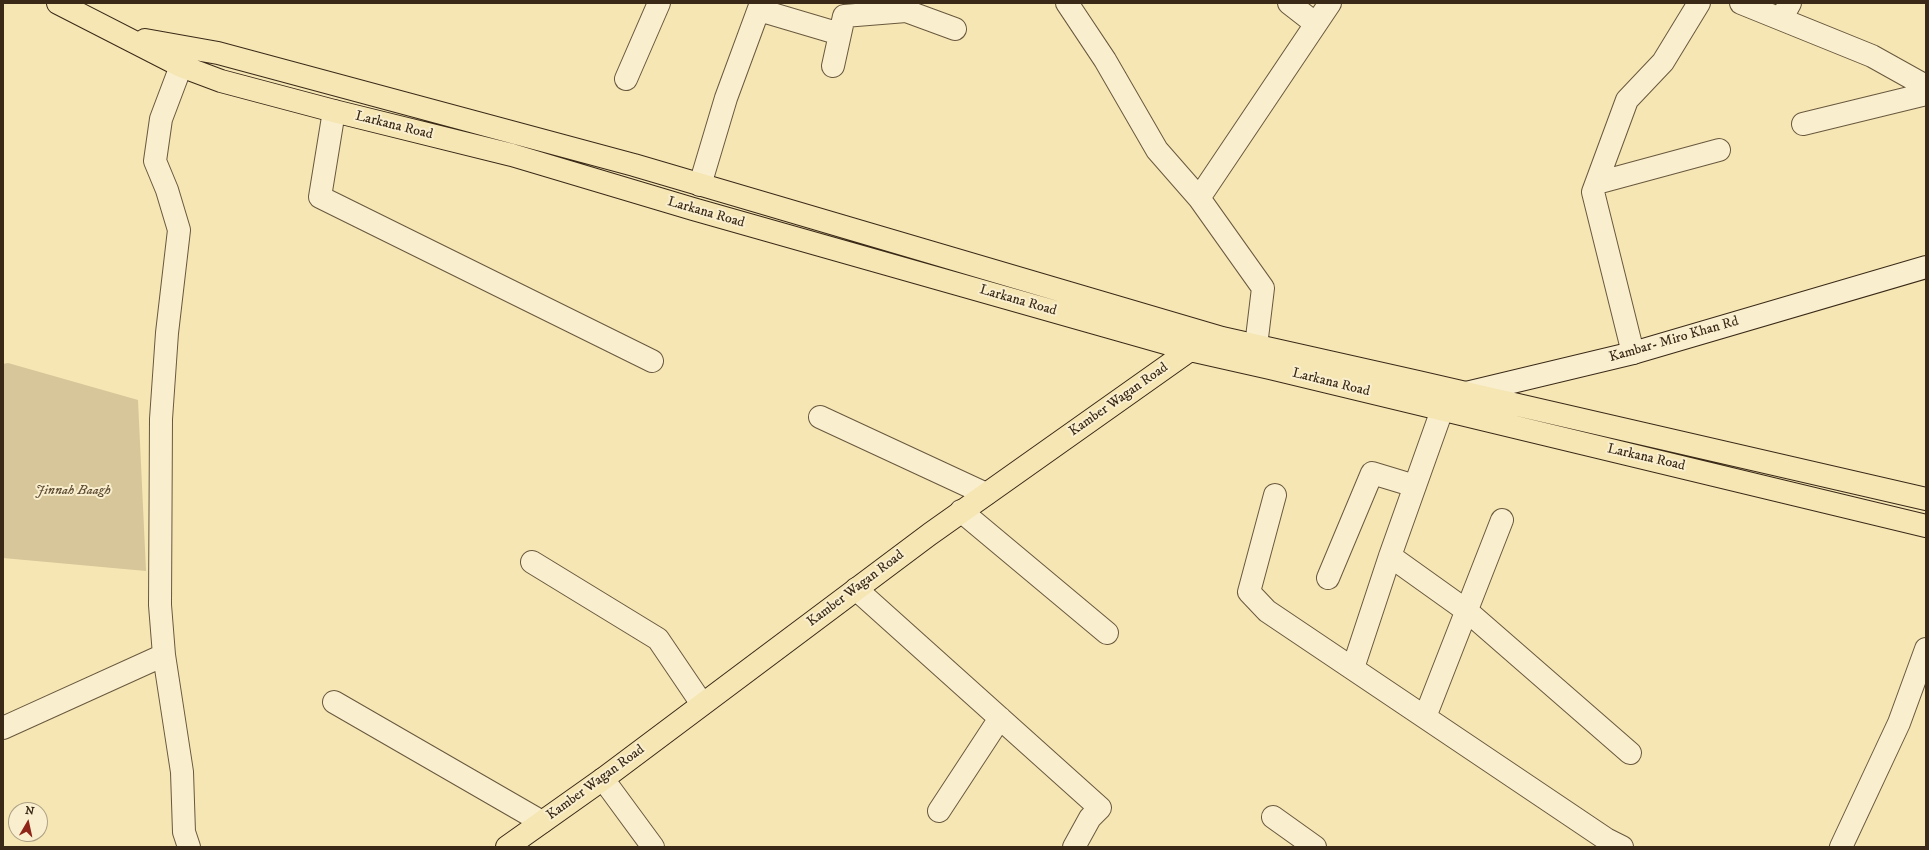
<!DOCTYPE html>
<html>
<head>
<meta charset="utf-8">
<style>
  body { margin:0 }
  #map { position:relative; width:1929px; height:850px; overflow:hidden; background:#f6e6b4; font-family:"IM FELL DW Pica",serif }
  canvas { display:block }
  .frame { position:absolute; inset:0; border:4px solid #3a2917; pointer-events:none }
  .north { position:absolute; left:8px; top:802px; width:40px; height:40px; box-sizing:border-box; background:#f9efce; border:1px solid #ada085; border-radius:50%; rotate:9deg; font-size:11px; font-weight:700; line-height:16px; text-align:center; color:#3a2917 }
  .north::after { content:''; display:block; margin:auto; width:14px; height:18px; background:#8f2418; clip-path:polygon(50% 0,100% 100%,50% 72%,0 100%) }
</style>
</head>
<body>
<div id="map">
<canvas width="1929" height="850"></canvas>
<div class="frame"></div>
<div class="north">N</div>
</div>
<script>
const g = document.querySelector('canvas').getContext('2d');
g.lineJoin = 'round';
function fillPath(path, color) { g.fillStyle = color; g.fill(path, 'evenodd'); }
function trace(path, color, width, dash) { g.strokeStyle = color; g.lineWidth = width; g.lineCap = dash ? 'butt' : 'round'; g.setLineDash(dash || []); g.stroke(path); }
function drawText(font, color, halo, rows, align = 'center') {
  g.font = font + ' "IM FELL DW Pica",serif'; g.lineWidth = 4; g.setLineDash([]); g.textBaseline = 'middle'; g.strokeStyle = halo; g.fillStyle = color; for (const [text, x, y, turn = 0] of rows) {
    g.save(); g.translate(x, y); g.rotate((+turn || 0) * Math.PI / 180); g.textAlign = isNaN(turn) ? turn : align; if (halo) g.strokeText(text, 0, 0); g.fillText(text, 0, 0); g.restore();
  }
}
fillPath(new Path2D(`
  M8,363L138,400L146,571L3,558V364Z`), '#d6c699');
const minor = new Path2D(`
  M1067,3L1105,60L1157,150L1199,198
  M1289,3L1316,24
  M1741,3L1872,56L1924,85L1926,92
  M759,10L840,34
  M1781,19L1790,3
  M181,66L161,119L155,161L167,190L179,230L167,333L161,419L160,605L164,655L182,772L184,832L189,847
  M833,66L844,16L906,11L955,29
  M626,79L659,3
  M334,111L320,197L652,361
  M1803,124L1926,94
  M1597,183L1719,150
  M700,185L726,98L761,3
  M1256,346L1263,288L1199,198L1330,3
  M1633,353L1593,192L1627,100L1663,62L1699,3
  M820,417L986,494
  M1275,495L1249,592L1267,611L1606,839L1622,847
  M961,511L1107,633
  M1390,556L1467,611L1630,753
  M532,562L658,639L702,704
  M1328,578L1372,473L1415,486
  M856,589L1100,808L1090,818L1074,847
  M1353,668L1390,556L1442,410
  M334,702L542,822
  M1425,717L1502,520
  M3,728L164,655
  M603,779L653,847
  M939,811L1000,718
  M1273,817L1315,847
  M1841,847L1899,723L1926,649`);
const secondary = new Path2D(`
  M1462,394L1633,353L1926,267`);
const primary = new Path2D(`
  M58,3L181,66L221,81L334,111L512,155L693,209L1190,350L1270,368L1926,526
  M145,40L218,53L634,165L1222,338L1418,382L1926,499
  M507,847L603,779L930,534L1190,350L1196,343`);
trace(minor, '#69583e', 24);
trace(secondary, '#3a2917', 24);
trace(primary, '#3a2917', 24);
trace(minor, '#f9efce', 22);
trace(secondary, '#f9efce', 22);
trace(primary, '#f6e6b4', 22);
drawText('14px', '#3a2917', '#f9efce', [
  ["Larkana Road",394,126,14],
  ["Larkana Road",706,213,16],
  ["Larkana Road",1018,301,16],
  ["Kambar- Miro Khan Rd",1674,340,-16],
  ["Larkana Road",1331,383,14],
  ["Kamber Wagan Road",1119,400,-35],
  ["Larkana Road",1646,458,13],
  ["Kamber Wagan Road",856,589,-37],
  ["Kamber Wagan Road",596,783,-36]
]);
drawText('italic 14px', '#615038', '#f9efce', [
  ["Jinnah Baagh",73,491]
]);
</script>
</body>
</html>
